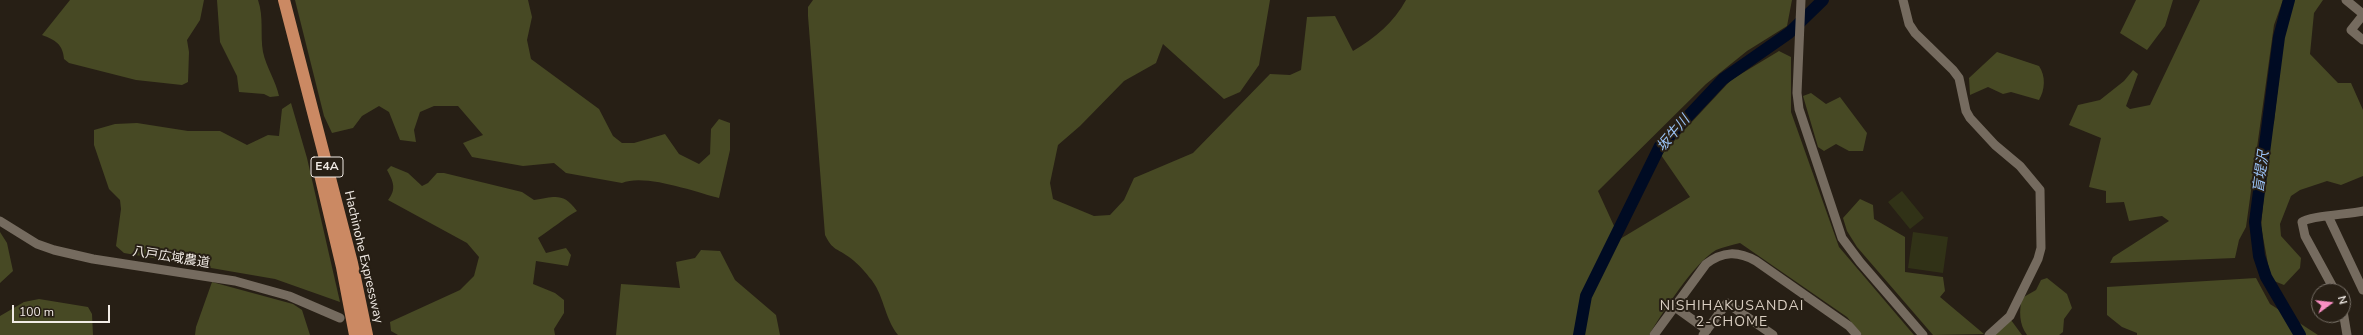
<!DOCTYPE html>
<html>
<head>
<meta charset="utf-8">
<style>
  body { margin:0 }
  #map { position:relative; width:2363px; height:335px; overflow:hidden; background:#271f15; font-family:"Nunito Sans",sans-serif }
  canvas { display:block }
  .north { position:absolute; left:2311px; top:283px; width:40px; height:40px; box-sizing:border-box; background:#271f15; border:1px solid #787168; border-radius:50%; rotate:75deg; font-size:11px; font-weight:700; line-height:16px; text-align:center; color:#f1ebe5 }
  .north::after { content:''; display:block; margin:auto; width:14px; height:18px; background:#fb8fc4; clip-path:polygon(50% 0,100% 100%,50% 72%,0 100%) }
  .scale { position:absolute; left:12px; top:305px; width:98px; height:18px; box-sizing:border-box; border:2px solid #f1ebe5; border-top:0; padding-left:5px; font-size:12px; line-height:14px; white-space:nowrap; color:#f1ebe5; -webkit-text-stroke:3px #271f15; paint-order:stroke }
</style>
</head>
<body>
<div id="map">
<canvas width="2363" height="335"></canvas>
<div class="north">N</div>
<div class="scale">100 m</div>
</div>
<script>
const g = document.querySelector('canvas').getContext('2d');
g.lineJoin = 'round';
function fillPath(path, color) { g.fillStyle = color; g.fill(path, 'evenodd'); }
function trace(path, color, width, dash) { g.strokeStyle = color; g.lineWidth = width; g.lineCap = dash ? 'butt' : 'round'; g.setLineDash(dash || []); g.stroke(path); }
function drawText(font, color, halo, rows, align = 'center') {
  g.font = font + ' "Nunito Sans","Noto Sans JP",sans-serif'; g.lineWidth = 4; g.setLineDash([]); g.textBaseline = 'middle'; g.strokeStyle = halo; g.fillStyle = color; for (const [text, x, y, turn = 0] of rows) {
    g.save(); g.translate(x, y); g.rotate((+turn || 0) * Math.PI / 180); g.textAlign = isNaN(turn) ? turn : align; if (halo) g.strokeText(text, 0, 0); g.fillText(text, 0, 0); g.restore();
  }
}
fillPath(new Path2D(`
  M1902,191L1924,218L1910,229L1888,202Z
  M1913,232L1948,237L1943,273L1908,268Z`), '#313217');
fillPath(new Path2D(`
  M70,0H204L200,20L187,40L189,52L188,82L182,85L136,80L69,63L64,59C63,44 55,40 42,35Z
  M217,0H258C264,17 260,35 263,52C266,67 276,81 279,96L270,97L264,94L239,92L237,76L220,42Z
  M295,0H528L532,17L527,40L531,59L599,109L613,136L622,143H634L665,134L679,154L699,164L710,154L711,129L719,119L730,123V150L719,198C696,192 644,173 622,183L566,173L554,163L523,166L472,157L463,143L483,135L458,106H434L420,112L414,130L416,142L400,140L389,112L379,106L362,116L353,128L332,133L324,116Z
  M813,0H1270L1259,65L1240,92L1224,99L1163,44L1156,63L1124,81L1080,126L1058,145L1050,183L1053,199L1094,216L1110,215L1124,200L1134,178L1193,153L1270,74L1290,75L1301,70L1307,17L1335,16L1353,51C1375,38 1394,22 1406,0H1792L1787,26L1747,51L1706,84L1598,191L1620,239L1690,197L1661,155L1731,80L1779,51L1791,57V112L1839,247L1914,335H1862L1847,317L1740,243C1732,245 1723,247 1716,250C1693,264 1663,312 1649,335H898C884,318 884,293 869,277C864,270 856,262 849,257C837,248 833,251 825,235L808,16V7Z
  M2136,0H2173L2165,26L2147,50L2120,33Z
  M2200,0H2283L2274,25L2246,227L2239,240L2235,258L2110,263L2113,257L2169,221L2162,216L2129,221L2124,202L2106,203V191L2089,187L2101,138L2069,125L2078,105L2100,100L2124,81L2133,70L2138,74L2126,106L2130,109L2150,105Z
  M2293,0H2323L2314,13L2310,54L2338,83H2351L2363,110V176L2341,185L2327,181L2300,190L2291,196L2280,224L2281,236L2301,258L2300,268L2284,285L2274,281L2270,275L2261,226L2270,132L2274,122L2283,42Z
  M1997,52L2039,66C2046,76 2045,90 2039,100L2011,92L2003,94L1988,87L1970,95L1969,78Z
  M1811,93L1826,104L1840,97L1867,133L1863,151H1849L1836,144L1824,151L1818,147L1803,96Z
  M291,103L307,158L340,302L275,279L124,253L116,246L121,209L120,200L109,189L94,145V130L115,124L137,123L188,131H220L247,145L268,135L279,136L282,109Z
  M391,166L408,173L422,186L428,183L437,173H444L522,192L534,200C555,197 563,192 577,211C563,219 552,229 538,238L546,253L566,248L571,255L568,266L536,261L533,284L555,293L564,300V313L554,329L555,335H398L391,331L390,322L460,290L474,276L479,257L467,243L388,200C397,189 393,181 387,170Z
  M1860,199L1873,205L1874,219L1905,237V272L1943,277L1945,291L1940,297L1984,334L1933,335L1857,247L1847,231L1843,218Z
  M0,232L7,243L13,271L0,283Z
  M701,250L720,251L735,280L776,315L780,335H616L621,284L680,288L676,262L695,258Z
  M2047,278L2067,294L2072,308L2064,319L2063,332L2059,335H2027C2019,324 2019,311 2022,298L2036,290L2041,280Z
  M2256,278L2270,304L2318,335H2137V333L2122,327L2107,315V287Z
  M212,282L293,304L302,310L310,335H195L196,327Z
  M39,299L88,307L92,314L93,335H0V316L24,302Z
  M2011,320L2022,335H1994Z`), '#474924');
trace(new Path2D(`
  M2289,0L2279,37L2255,222L2259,256L2266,277L2300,335
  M1579,335L1586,296L1660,146L1723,79L1789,33L1823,0`), '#000b23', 12);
trace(new Path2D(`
  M1801,0L1797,93L1799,109L1842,238L1860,262L1923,335
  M1903,0L1909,24L1915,33L1953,70L1959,78L1966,111L1970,118L1995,145L2020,166L2040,190L2041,248L2038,259L2010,316L1989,335
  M2346,0L2363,14
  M2363,15L2351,30L2363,40
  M2328,216L2363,290
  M0,221L37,244L54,250L93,259L235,281L289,296L340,318
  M2335,291L2305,236L2302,222C2308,216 2352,214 2363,211
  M1675,307L1707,330
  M2343,311L2347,335
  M1654,335L1706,264C1723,251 1738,251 1756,261L1849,326L1857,335
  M1703,335L1727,303L1773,335`), '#756b5f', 9);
trace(new Path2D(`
  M284,0L352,263L367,335
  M319,170L342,267L355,335`), '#cb8963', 12);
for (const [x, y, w] of [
  [327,167,32]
]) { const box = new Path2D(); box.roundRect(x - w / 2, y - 10, w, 20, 3); g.fillStyle = '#271f15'; g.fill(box); trace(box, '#f1ebe5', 1); }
drawText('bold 12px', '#f1ebe5', null, [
  ["E4A",327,167]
]);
drawText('13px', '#f1ebe5', '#271f15', [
  ["Hachinohe Expressway",363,257,77],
  ["八戸広域農道",171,258,9]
]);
drawText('italic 14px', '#9ac2f6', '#271f15', [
  ["坂牛川",1674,134,-50],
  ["盲堤沢",2262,172,-82]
]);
g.letterSpacing = '1px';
drawText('14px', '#dacfc2', '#271f15', [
  ["NISHIHAKUSANDAI",1732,307],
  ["2-CHOME",1732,323]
]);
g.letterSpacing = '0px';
</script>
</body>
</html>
